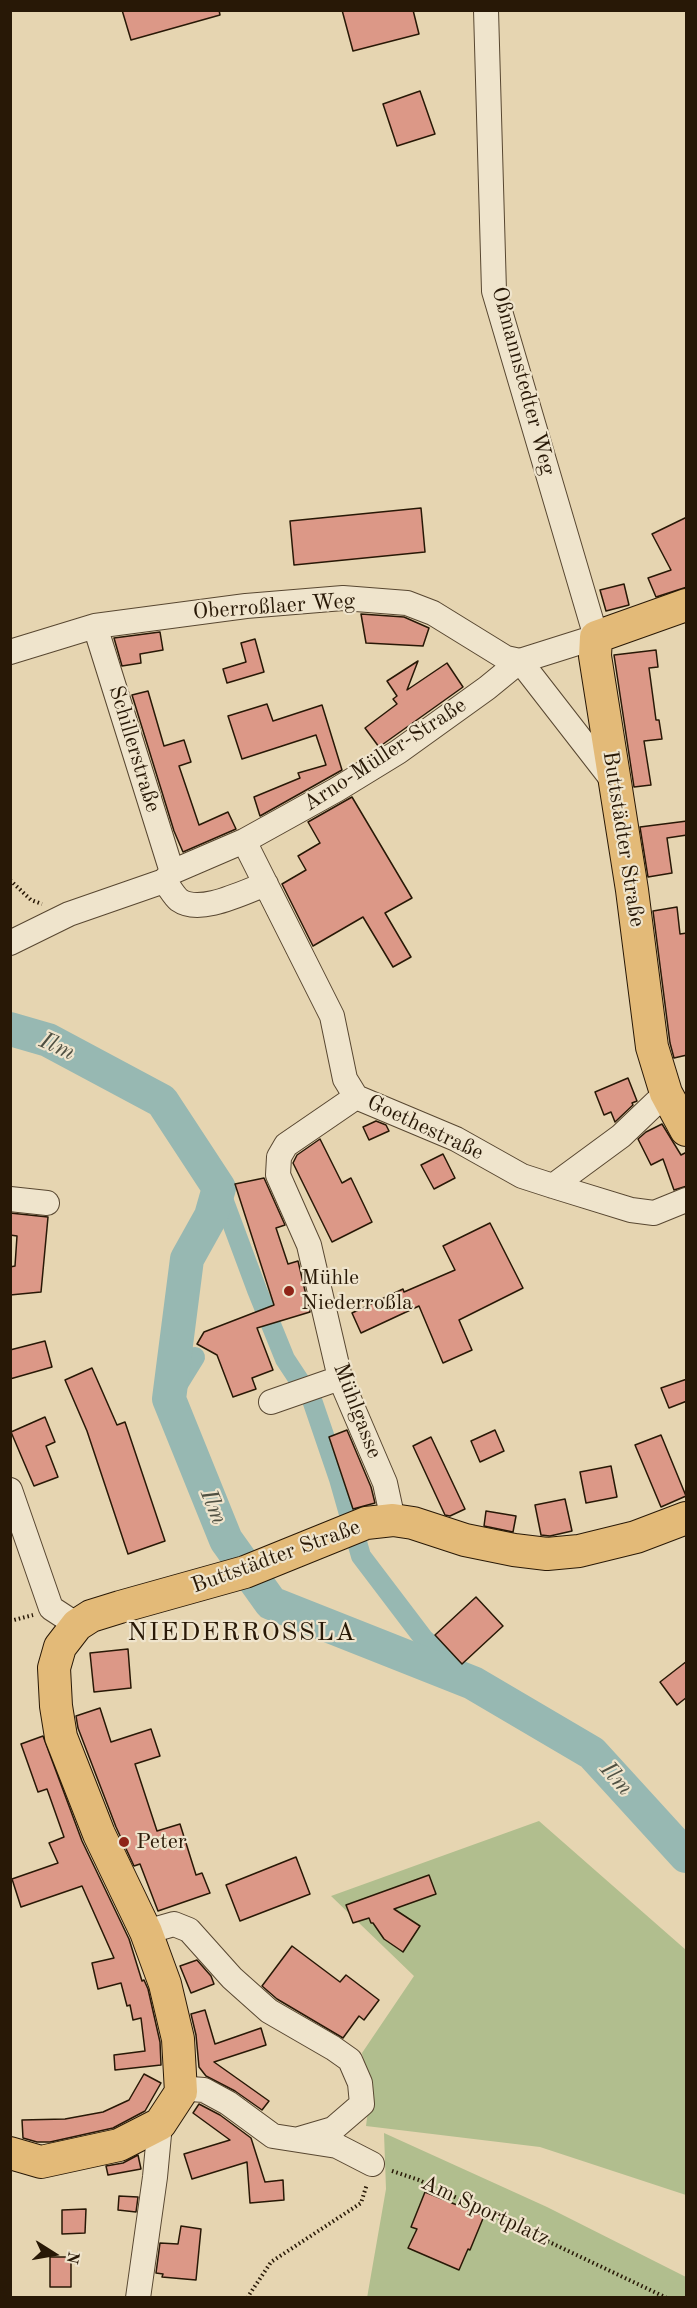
<!DOCTYPE html>
<html>
<head>
<meta charset="utf-8">
<style>
  body { margin:0 }
  #map { position:relative; width:697px; height:2308px; overflow:hidden; background:#e6d5b1; font-family:"Old Standard TT",serif }
  canvas { display:block }
  .frame { position:absolute; inset:0; border:12px solid #281806; pointer-events:none }
  .north { position:absolute; left:24px; top:2224px; width:60px; height:60px; -webkit-text-stroke:4px #efe4cc; paint-order:stroke; rotate:101deg; font-size:16px; font-weight:700; line-height:24px; text-align:center; color:#281806 }
  .north::after { content:''; display:block; margin:auto; width:21px; height:27px; background:#281806; clip-path:polygon(50% 0,100% 100%,50% 72%,0 100%) }
</style>
</head>
<body>
<div id="map">
<canvas width="697" height="2308"></canvas>
<div class="frame"></div>
<div class="north">N</div>
</div>
<script>
const g = document.querySelector('canvas').getContext('2d');
g.lineJoin = 'round';
function fillPath(path, color) { g.fillStyle = color; g.fill(path, 'evenodd'); }
function trace(path, color, width, dash) { g.strokeStyle = color; g.lineWidth = width; g.lineCap = dash ? 'butt' : 'round'; g.setLineDash(dash || []); g.stroke(path); }
function drawText(font, color, halo, rows, align = 'center') {
  g.font = font + ' "Old Standard TT",serif'; g.lineWidth = 4.5; g.setLineDash([]); g.textBaseline = 'middle'; g.strokeStyle = halo; g.fillStyle = color; for (const [text, x, y, turn = 0] of rows) {
    g.save(); g.translate(x, y); g.rotate((+turn || 0) * Math.PI / 180); g.textAlign = isNaN(turn) ? turn : align; if (halo) g.strokeText(text, 0, 0); g.fillText(text, 0, 0); g.restore();
  }
}
fillPath(new Path2D(`
  M539,1821L686,1950V2195L540,2147L366,2126L370,2095L362,2053L414,1976L331,1896Z
  M384,2133L547,2207L686,2277V2297L367,2298L386,2189Z`), '#b1be8e');
trace(new Path2D(`
  M219,1188L257,1290L285,1359L312,1400L339,1479L361,1556L424,1639L473,1683
  M169,1399L195,1357`), '#97b8b2', 20);
trace(new Path2D(`
  M10,1029L48,1040L162,1101L219,1188L211,1216L187,1259L169,1399L226,1540L271,1603L473,1683L592,1753L686,1856`), '#97b8b2', 34);
const building = new Path2D(`
  M122,10H219L220,15L131,40Z
  M342,10H413L419,34L353,51Z
  M420,91L435,134L397,146L383,104Z
  M421,508L425,552L294,565L290,521Z
  M687,517V587L656,597L648,578L671,570L652,534Z
  M624,584L629,605L606,611L600,590Z
  M361,614L404,617L429,628L423,646L366,643Z
  M160,632L163,650L140,654L141,663L122,666L114,638Z
  M255,639L264,672L227,683L223,669L246,662L241,643Z
  M656,650L658,667L649,668L656,720H659L662,739L644,741L651,785L634,787L614,655Z
  M418,661L407,690L447,663L463,687L379,747L365,728L397,704L393,699L397,696L387,681Z
  M148,691L164,746L184,740L191,762L179,766L199,825L228,812L236,829L183,852L174,831L132,695Z
  M267,704L273,721L322,705L342,770L260,816L254,797L300,778L298,773L326,765L316,735L242,759L228,716Z
  M352,797L412,898L385,913L411,957L393,967L363,917L313,946L282,884L306,870L298,856L320,843L308,822Z
  M687,821V835L667,838L672,873L648,877L640,827Z
  M677,907L680,934L687,933V1055L674,1058L670,1043L653,911Z
  M628,1078L637,1101L632,1103L633,1105L615,1122L611,1112L604,1115L595,1092Z
  M376,1121L386,1125L389,1131L369,1140L363,1127Z
  M662,1124L681,1155L687,1152V1186L674,1190L663,1159L651,1165L638,1139L646,1132Z
  M320,1139L342,1183L351,1178L372,1222L332,1242L293,1163L297,1155Z
  M443,1154L455,1178L434,1189L421,1165Z
  M264,1178L285,1225L276,1228L288,1264L298,1261L310,1312L257,1328L273,1370L252,1378L256,1389L233,1397L217,1355L197,1344L204,1332L274,1305L235,1184Z
  M10,1213L48,1217L41,1292L10,1295V1267L15,1266L17,1236L10,1235Z
  M490,1223L523,1288L459,1320L472,1350L443,1363L419,1306L361,1333L352,1313L403,1289L404,1292L455,1270L443,1246Z
  M45,1341L52,1367L10,1379V1350Z
  M92,1368L117,1425L125,1422L165,1541L128,1554L87,1431L65,1380Z
  M687,1379V1401L669,1408L661,1388Z
  M45,1417L55,1442L46,1446L58,1477L34,1486L11,1432Z
  M347,1430L371,1487L375,1503L353,1509L329,1437Z
  M495,1430L504,1451L480,1462L471,1441Z
  M661,1435L686,1496L661,1507L635,1445Z
  M431,1437L465,1509L450,1516L445,1515L413,1446Z
  M611,1466L617,1497L586,1503L580,1472Z
  M565,1499L572,1531L550,1536L541,1535L535,1505Z
  M486,1511L516,1516L513,1532L484,1526Z
  M476,1597L503,1626L462,1664L435,1635Z
  M128,1649L131,1688L94,1692L90,1653Z
  M687,1661V1697L677,1705L660,1682Z
  M100,1708L111,1742L151,1729L160,1756L135,1764L157,1831L180,1824L196,1875L202,1873L210,1893L158,1911L140,1864L134,1866L116,1827L78,1728L76,1716Z
  M43,1736L82,1841L129,1939L142,1981L144,1980L148,1989L160,2042L161,2065L115,2070L114,2055L145,2051L141,2018L133,2020L130,2005L127,2006L121,1983L98,1989L92,1963L114,1958L82,1886L21,1907L12,1879L58,1863L49,1843L64,1837L47,1789L38,1792L21,1744Z
  M296,1857L310,1894L240,1921L226,1885Z
  M429,1875L436,1894L394,1909L420,1926L403,1952L384,1939L373,1923H371L369,1918L353,1923L346,1905Z
  M292,1946L340,1982L346,1975L379,2000L364,2020L359,2016L343,2038L277,1999L262,1986Z
  M197,1960L211,1976L214,1984L191,1993L180,1966Z
  M205,2010L215,2044L261,2028L266,2045L214,2062L269,2101L262,2110L235,2091L206,2076L199,2067L196,2035L191,2014Z
  M144,2074L161,2083L145,2111L113,2128L50,2142H37L23,2138L22,2120L65,2119L103,2112L129,2100Z
  M199,2104L220,2115L251,2138L265,2182L283,2180L284,2200L250,2203L247,2162L192,2179L184,2154L230,2140L193,2113Z
  M138,2155L141,2169L108,2175L106,2166L123,2163Z
  M425,2192L484,2216L470,2250L468,2249L459,2270L408,2248L417,2229L411,2227Z
  M119,2196L138,2197L136,2212L118,2210Z
  M86,2209L85,2233L62,2234V2210Z
  M181,2226L201,2229L196,2280L162,2277L163,2274L156,2273L160,2243L178,2244Z
  M50,2257H71V2287H50Z`);
fillPath(building, '#dc9887');
trace(building, '#281806', 1.5);
const minor = new Path2D(`
  M95,626L172,872
  M10,652L95,626L246,606L343,598L407,603L433,613L506,658L520,661L596,637L494,291L486,10
  M244,841L332,1016L345,1079L356,1097L456,1139L522,1176L553,1186L631,1210L654,1213L686,1200
  M164,881C169,886 173,895 179,900C200,915 244,892 266,884
  M10,943L69,914L164,881L172,872L244,841L336,790L398,752L487,688L520,661L614,782
  M356,1097L286,1145L279,1157L278,1175L309,1245L340,1378L385,1483L393,1520
  M553,1186L621,1136L666,1093
  M10,1199L47,1203
  M271,1402L340,1378
  M10,1490L51,1608L77,1625
  M146,1932L174,1924L189,1930L232,1978L269,2011L333,2048L350,2060L360,2083L362,2104L333,2129L299,2139
  M181,2092L191,2089L204,2090L228,2103L273,2136L337,2146L372,2164
  M138,2298L155,2177L160,2124`);
const major = new Path2D(`
  M686,605L596,637L595,656L632,890L652,1047L666,1093L686,1130
  M10,2153L41,2162L119,2145L160,2124L181,2092L178,2039L165,1984L146,1932L99,1834L61,1737L56,1706L54,1668L60,1647L77,1625L91,1616L120,1607L245,1572L366,1523L393,1520L413,1523L465,1540L514,1550L547,1554L579,1551L636,1537L686,1518`);
trace(minor, '#584731', 26);
trace(major, '#281806', 34);
trace(new Path2D(`
  M10,880L31,900L42,904
  M10,1621L33,1615
  M392,2171L419,2180L667,2298
  M247,2298L271,2262L361,2203L367,2184`), '#281806', 4, [1.5, 3]);
trace(minor, '#efe4cc', 24);
trace(major, '#e3ba78', 32);
for (const [x, y, r, color] of [
  [289,1291,6,"#8f2418"],
  [124,1842,6,"#8f2418"]
]) { const dot = new Path2D(); dot.arc(x, y, r, 0, 2 * Math.PI); g.fillStyle = color; g.fill(dot); trace(dot, '#efe4cc', 2); }
drawText('22px', '#281806', '#efe4cc', [
  ["Oßmannstedter Weg",523,381,75],
  ["Oberroßlaer Weg",274,607,-4],
  ["Schillerstraße",134,749,73],
  ["Arno-Müller-Straße",385,755,-33],
  ["Buttstädter Straße",623,839,81],
  ["Goethestraße",425,1128,25],
  ["Mühlgasse",357,1411,69],
  ["Buttstädter Straße",276,1557,-20],
  ["Am Sportplatz",485,2211,25]
]);
drawText('22px', '#281806', '#efe4cc', [
  ["Mühle",301,1278],
  ["Niederroßla",301,1303],
  ["Peter",136,1842]
], 'left');
drawText('italic 24px', '#4f5042', '#efe4cc', [
  ["Ilm",57,1047,24],
  ["Ilm",213,1507,68],
  ["Ilm",616,1779,48]
]);
g.letterSpacing = '1.5px';
drawText('26px', '#281806', '#efe4cc', [
  ["NIEDERROSSLA",242,1633]
]);
g.letterSpacing = '0px';
</script>
</body>
</html>
